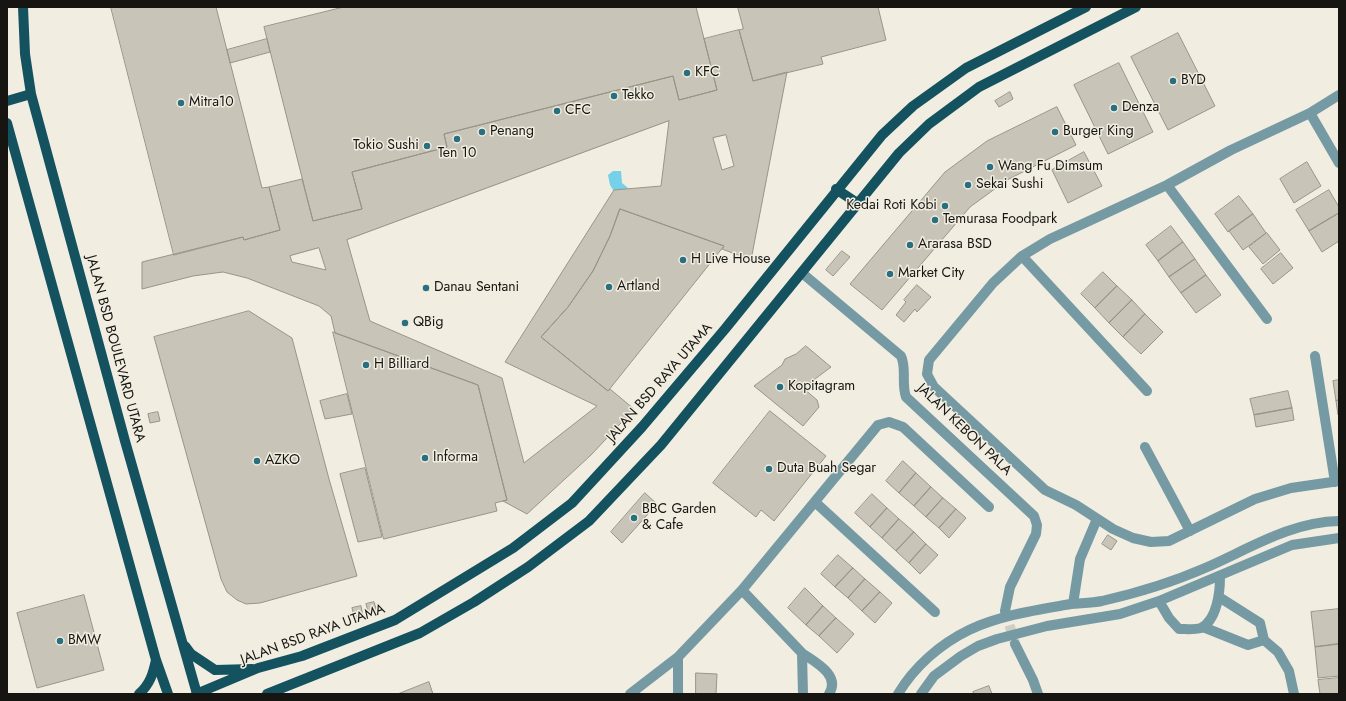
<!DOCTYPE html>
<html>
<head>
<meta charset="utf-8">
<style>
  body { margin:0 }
  #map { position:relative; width:1346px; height:701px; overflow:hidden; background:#f1ede1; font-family:Jost,sans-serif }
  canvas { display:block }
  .frame { position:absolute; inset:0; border:8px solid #161511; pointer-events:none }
</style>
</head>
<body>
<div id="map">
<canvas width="1346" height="701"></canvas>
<div class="frame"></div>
</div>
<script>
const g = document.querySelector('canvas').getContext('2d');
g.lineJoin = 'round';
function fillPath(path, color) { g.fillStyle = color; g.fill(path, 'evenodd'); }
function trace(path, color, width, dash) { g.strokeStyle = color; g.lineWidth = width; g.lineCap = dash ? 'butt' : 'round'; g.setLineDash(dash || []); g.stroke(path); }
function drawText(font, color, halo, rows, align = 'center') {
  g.font = font + ' Jost,sans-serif'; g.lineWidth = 3; g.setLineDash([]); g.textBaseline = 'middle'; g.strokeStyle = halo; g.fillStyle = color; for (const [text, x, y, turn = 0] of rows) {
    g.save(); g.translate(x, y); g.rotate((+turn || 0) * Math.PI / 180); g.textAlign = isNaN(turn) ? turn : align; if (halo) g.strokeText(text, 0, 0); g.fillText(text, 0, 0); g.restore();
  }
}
fillPath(new Path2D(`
  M613,171H621L622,183L628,188V193L616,195L610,185L608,175Z`), '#74d1e8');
const building = new Path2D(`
  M111,7H216L262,188L269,187L280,230L244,240L243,237L174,255Z
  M344,7H696L717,90L679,100L673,76L444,134L447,147L352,172L362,209L313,221L264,27Z
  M738,7H878L886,40L821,57L823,64L753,81L739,30L743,29Z
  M739,30L753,81L787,72L751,260L722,249L724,246L620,209L610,236L593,271L568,307L541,337L608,391L610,389L634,409L591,455L527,514L503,501L507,500L478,385L335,333L331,316L319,306L247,278L223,272L193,276L142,289V262L243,237L244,240L280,230L269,187L302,179L313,221L362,209L352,172L447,147L444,134L673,76L679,100L717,90L704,39ZM669,121L661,186L614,190L505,362L597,406L524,463L502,378L370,321L347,240ZM726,135L734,166L722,170L713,138ZM319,248L326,270L292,262L290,256Z
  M1178,33L1215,106L1168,130L1131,57Z
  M267,39L270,52L230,63L227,50Z
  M1119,63L1153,132L1108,154L1074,85Z
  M1010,92L1013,99L999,107L995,101Z
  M1057,107L1076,145L1007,180L970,207L882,310L850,284L945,172L987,141Z
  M1084,152L1102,186L1068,203L1052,170Z
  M1307,162L1321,186L1294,203L1280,179Z
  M1329,190L1339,207V213L1309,231L1296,210Z
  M1239,196L1253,214L1228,232L1215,214Z
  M620,209L724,246L608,391L541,337L568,307L593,271L610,236Z
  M1339,213V241L1322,252L1309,231Z
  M1253,214L1266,233L1243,250L1229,231Z
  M1171,226L1183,242L1158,261L1146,245Z
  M1267,233L1280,250L1263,264L1249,247Z
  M1183,242L1195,259L1169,277L1158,261Z
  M842,251L850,257L833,276L826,270Z
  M1281,253L1293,268L1273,284L1261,269Z
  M1195,259L1206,275L1181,293L1169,277Z
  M1103,272L1117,286L1095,308L1081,294Z
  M1206,275L1221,295L1196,313L1181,293Z
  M917,285L931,297L917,312L915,309L904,322L896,315L906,302L904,300Z
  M1117,286L1132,300L1109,323L1095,308Z
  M1132,300L1145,314L1123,337L1109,323Z
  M249,311L292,338L329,479L357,576L260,603L246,604L237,600L227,592L221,579L154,337Z
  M1145,314L1163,332L1141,354L1123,337Z
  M333,332L478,385L507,500L495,503L497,511L384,539Z
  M806,346L831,367L803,388L817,400L819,407L803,426L754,386L782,365L785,359L796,354Z
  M1339,380V400L1336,401L1333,381Z
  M1288,391L1292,408L1254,415L1250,399Z
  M347,394L352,414L325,419L320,401Z
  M1339,400V415H1338L1336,401Z
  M1292,408L1294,420L1256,427L1254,415Z
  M770,411L826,456L774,521L761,510L756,517L713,483Z
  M158,412L160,421L150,423L148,414Z
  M903,461L916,473L899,493L886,481Z
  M365,468L382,537L358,542L340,474Z
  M916,473L931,487L914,506L899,493Z
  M931,487L943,498L926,517L914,506Z
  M645,493L657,504L622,543L611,532Z
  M872,494L887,508L870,527L855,513Z
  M943,498L956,509L939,528L926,517Z
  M887,508L899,519L882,538L870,527Z
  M956,509L966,518L949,538L939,528Z
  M899,519L914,532L896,551L882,538Z
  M914,532L926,544L909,563L896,551Z
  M1108,535L1117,541L1111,550L1102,544Z
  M926,544L938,555L920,574L909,563Z
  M838,555L853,568L835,587L821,574Z
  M853,568L865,579L848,598L835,587Z
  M865,579L880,592L862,611L848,598Z
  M805,588L823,606L806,625L788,608Z
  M880,592L892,603L875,623L862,611Z
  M84,595L104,670L37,688L17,613Z
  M374,602L377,612L369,615L366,604Z
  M361,606L363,616L355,619L352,608Z
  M823,606L836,618L819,636L806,625Z
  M1339,609V644L1315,647L1311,612Z
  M836,618L854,634L837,653L819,636Z
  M1339,644V676L1318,678L1315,647Z
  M696,673L717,674L716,694H696Z
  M1339,678V694H1320L1318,680Z
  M429,682L433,694H398Z
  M989,686L992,694H974L973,692Z`);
fillPath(building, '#c8c4b8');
trace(building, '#98948a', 1);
trace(new Path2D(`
  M1005,611L1015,643`), '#d0cdc2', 10, [10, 5]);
trace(new Path2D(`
  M1339,95L1310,113L1231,150L1167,185L1050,239L1022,256L993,283L929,360L927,374L934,387L1045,490L1076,505L1113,529L1133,538L1151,542L1169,541L1255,499L1291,488L1339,481
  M1310,113L1339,163
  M1167,185L1267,319
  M1022,256L1147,391
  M802,273L901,356C907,369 901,383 906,397L1034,516L1037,525L1036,534L1010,587L1005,611
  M1315,356L1335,482
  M1145,447L1190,531
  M815,502L935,612
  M1219,597L1260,623L1264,640L1278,652L1289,671L1294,694
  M1159,601L1169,618L1179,629C1186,629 1194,630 1201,628C1217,620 1220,592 1220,577
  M1073,604L1080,559L1097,519
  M1203,627L1248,645L1264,640
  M1015,644L1033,680L1038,694
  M802,653C815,662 841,675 829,694
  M678,657V694
  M630,694L678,657L742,590
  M803,694L802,653L742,590L878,425L889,422L903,427L989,507
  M898,694C914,667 940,644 969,630C1001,615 1037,610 1071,604C1081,603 1092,603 1102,601C1137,593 1173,582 1205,568C1249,549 1290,522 1339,521
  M921,694L934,676L961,656L978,646L997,639L1047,626L1120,614L1159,601L1292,545L1339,538`), '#769aa3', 10);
trace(new Path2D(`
  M23,7L25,54L31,94L125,441L197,694
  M7,101L31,94
  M7,123L156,660L168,694
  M836,189L857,203
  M185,646L191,654L215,670L252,669
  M139,694C150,684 153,674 156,660
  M196,694L258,668L302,656L395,620L513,548L572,503L642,427L725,329L882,135L913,106L966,68L1086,7
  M267,694L420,633L474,602L528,567L589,521L661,445L899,153L929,124L979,87L1136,7`), '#155260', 10);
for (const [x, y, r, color] of [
  [687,73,4,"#2a6f7f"],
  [1173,81,4,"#2a6f7f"],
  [614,96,4,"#2a6f7f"],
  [181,103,4,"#2a6f7f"],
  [1114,108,4,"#2a6f7f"],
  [557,111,4,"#2a6f7f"],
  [482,132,4,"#2a6f7f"],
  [1055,132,4,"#2a6f7f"],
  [457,139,4,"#2a6f7f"],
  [427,146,4,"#2a6f7f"],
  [990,167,4,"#2a6f7f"],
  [968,185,4,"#2a6f7f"],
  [945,206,4,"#2a6f7f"],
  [935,220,4,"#2a6f7f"],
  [910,245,4,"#2a6f7f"],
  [683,260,4,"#2a6f7f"],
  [890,274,4,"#2a6f7f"],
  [609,287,4,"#2a6f7f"],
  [426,288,4,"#2a6f7f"],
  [405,323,4,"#2a6f7f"],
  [366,365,4,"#2a6f7f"],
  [780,387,4,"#2a6f7f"],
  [425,458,4,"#2a6f7f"],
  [257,461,4,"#2a6f7f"],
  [769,469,4,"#2a6f7f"],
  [634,518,4,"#2a6f7f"],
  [60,641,4,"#2a6f7f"]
]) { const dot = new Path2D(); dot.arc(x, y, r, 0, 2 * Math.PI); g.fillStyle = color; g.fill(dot); trace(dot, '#f1ede1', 1.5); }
drawText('14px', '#161511', '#f1ede1', [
  ["KFC",695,73],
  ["BYD",1181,81],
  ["Tekko",622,96],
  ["Mitra10",189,103],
  ["Denza",1122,108],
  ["CFC",565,111],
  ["Penang",490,132],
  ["Burger King",1063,132],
  ["Tokio Sushi",419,146,"right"],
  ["Ten 10",457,154,"center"],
  ["Wang Fu Dimsum",998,167],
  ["Sekai Sushi",976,185],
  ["Kedai Roti Kobi",937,206,"right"],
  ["Temurasa Foodpark",943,220],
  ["Ararasa BSD",918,245],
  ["H Live House",691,260],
  ["Market City",898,274],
  ["Artland",617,287],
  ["Danau Sentani",434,288],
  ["QBig",413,323],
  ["H Billiard",374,365],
  ["Kopitagram",788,387],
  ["Informa",433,458],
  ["AZKO",265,461],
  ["Duta Buah Segar",777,469],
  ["BBC Garden",642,510],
  ["& Cafe",642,526],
  ["BMW",68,641]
], 'left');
drawText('14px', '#161511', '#f1ede1', [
  ["JALAN BSD BOULEVARD UTARA",115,349,75],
  ["JALAN BSD RAYA UTAMA",660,383,-49],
  ["JALAN KEBON PALA",964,430,44],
  ["JALAN BSD RAYA UTAMA",313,635,-20]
]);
</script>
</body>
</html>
